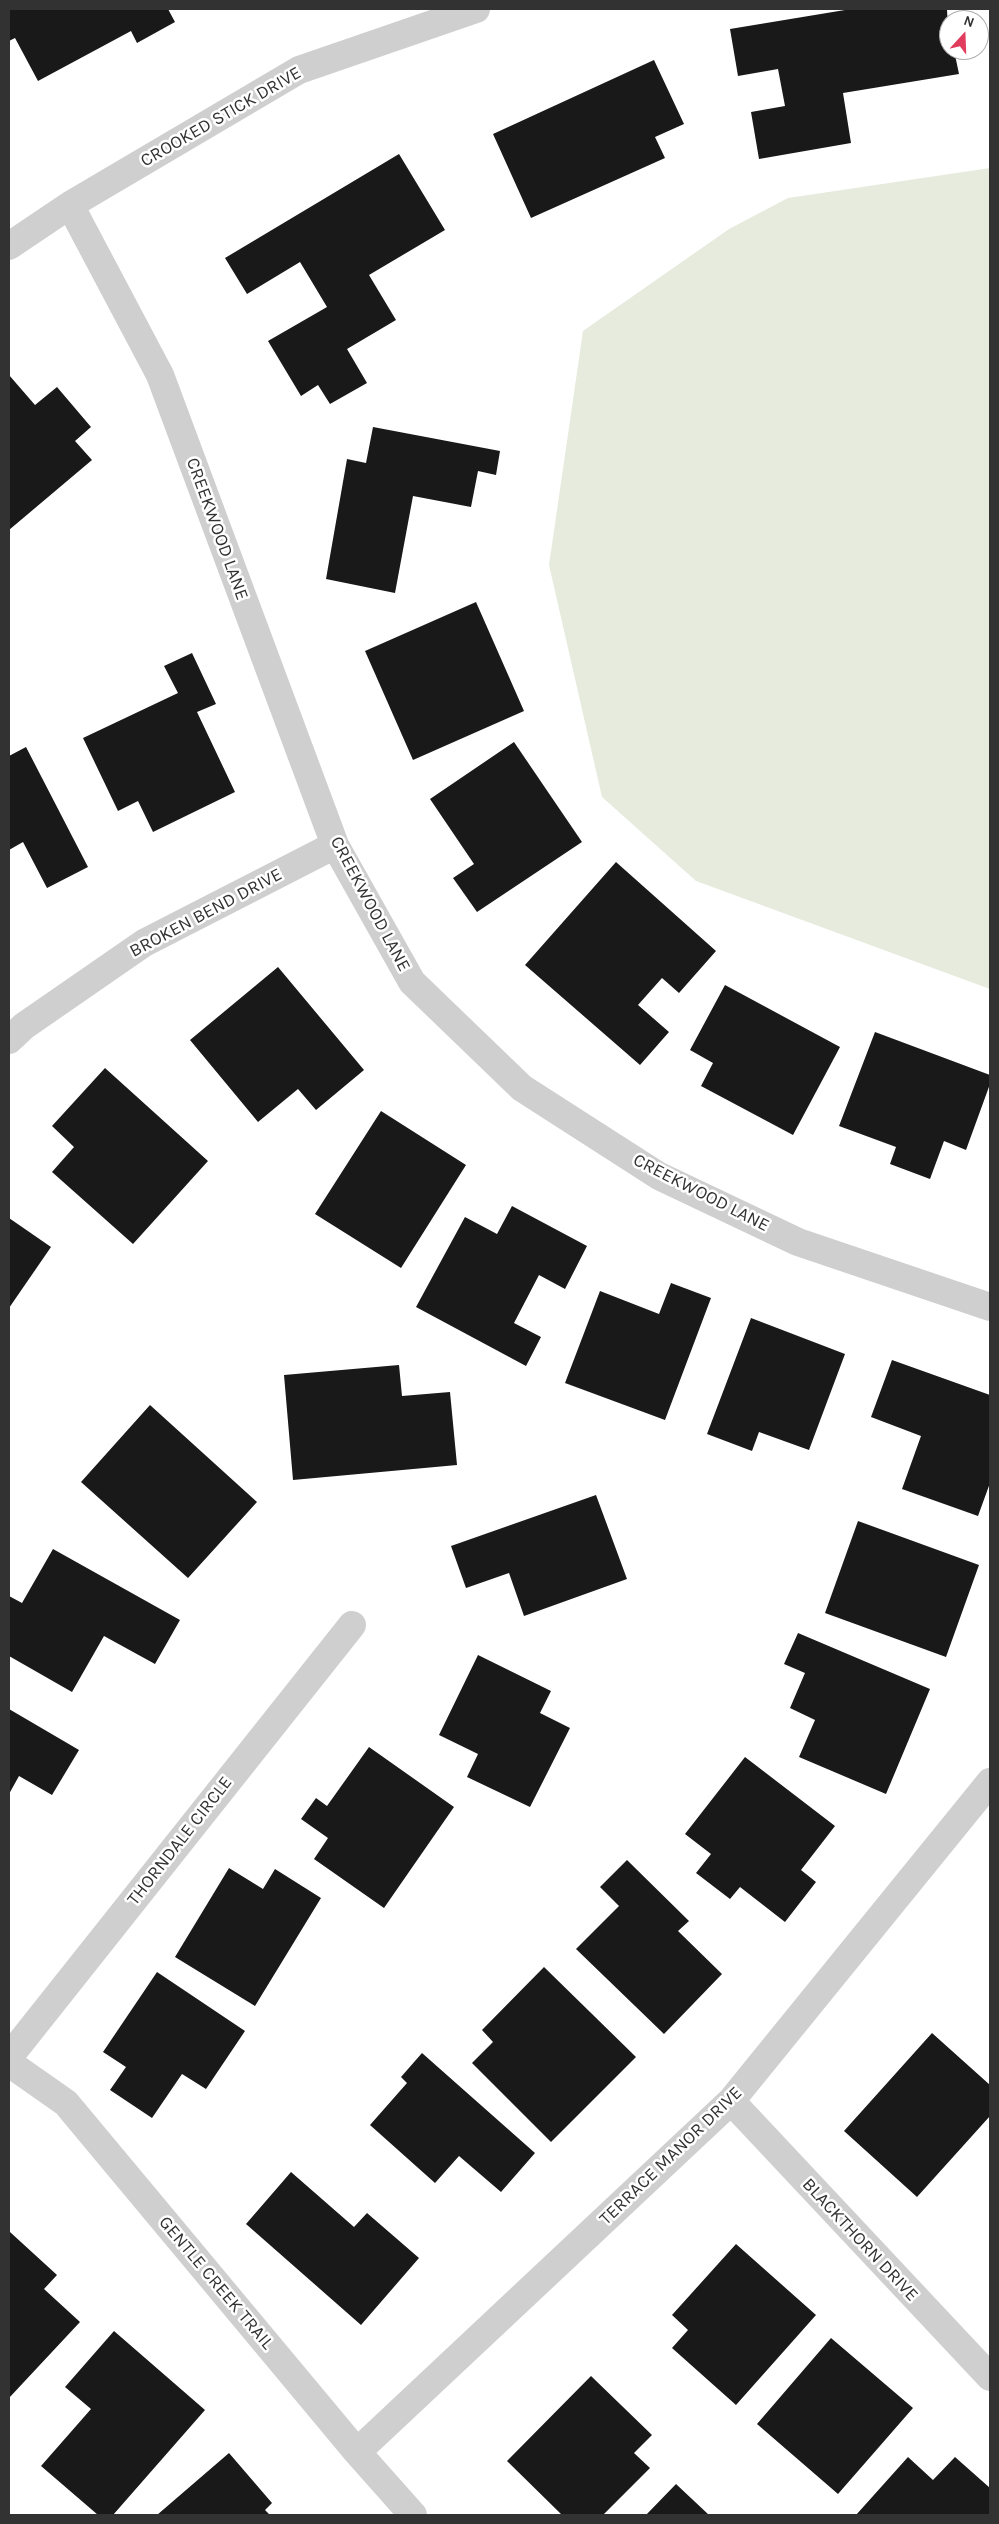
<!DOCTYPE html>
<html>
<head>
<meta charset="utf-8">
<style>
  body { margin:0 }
  #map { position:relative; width:999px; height:2524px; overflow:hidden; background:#fff; font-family:Karla,sans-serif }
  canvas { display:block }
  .frame { position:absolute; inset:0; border:10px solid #323232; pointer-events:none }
  .north { position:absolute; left:939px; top:10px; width:50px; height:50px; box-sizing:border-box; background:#fff; border:1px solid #adadad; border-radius:50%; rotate:20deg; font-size:14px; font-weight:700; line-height:20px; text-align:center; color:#323232 }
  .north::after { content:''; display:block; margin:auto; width:18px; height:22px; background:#e13c5d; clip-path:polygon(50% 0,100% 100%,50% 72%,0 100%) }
</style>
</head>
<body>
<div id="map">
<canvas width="999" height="2524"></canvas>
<div class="frame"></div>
<div class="north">N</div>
</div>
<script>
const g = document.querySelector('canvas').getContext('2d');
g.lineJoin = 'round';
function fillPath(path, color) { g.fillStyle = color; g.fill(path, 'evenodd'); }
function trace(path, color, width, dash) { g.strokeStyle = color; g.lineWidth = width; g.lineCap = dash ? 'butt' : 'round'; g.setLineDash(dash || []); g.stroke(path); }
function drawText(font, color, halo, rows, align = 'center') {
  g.font = font + ' Karla,sans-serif'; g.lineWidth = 5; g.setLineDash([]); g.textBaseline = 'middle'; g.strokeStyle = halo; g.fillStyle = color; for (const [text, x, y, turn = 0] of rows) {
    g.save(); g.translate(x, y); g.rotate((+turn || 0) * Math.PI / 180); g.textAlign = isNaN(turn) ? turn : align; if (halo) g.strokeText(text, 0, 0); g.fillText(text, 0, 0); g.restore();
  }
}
fillPath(new Path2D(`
  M990,168V989L696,881L602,797L549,565L583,331L729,229L788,198Z`), '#e6ebde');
fillPath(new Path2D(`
  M9,9H168L175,22L137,43L131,31L38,81L15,38L9,41Z
  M851,9H947L949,50H954L959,74L843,93L851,143L759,159L751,112L785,106L778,69L738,76L730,29Z
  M654,60L684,124L655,137L665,158L531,218L493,134Z
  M399,154L445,230L369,275L396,320L347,349L367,383L330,404L318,385L301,396L268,341L327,307L300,262L247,294L225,258Z
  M9,375L35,405L57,387L91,427L75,441L92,460L9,530Z
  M373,427L500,451L496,475L478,471L471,507L413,496L395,593L326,579L347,459L366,463Z
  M476,602L524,711L413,760L365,651Z
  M192,653L216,704L197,712L235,792L153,832L138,801L118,811L83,738L178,693L164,666Z
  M514,742L582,842L477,912L453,878L474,864L430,799Z
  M26,747L88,867L47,888L23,842L9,850V756Z
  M616,862L716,951L679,993L662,978L638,1005L669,1032L640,1065L525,965Z
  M278,967L364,1070L316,1110L298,1089L258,1122L190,1040Z
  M725,985L840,1047L793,1135L701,1086L713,1063L690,1050Z
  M875,1032L990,1075V1084L966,1150L944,1141L930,1179L890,1164L896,1147L839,1126Z
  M105,1068L208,1161L133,1244L52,1172L74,1147L52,1126Z
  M381,1111L466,1165L401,1268L315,1214Z
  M512,1206L587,1246L565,1289L539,1275L514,1323L541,1337L526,1366L416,1307L465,1217L497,1234Z
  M9,1218L51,1247L9,1308Z
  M671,1283L711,1298L665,1420L565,1383L600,1291L659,1314Z
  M751,1318L845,1354L809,1450L759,1432L752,1451L707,1434Z
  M892,1360L990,1395V1483L978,1516L902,1489L921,1436L871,1417Z
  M399,1365L402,1396L450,1392L457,1465L293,1480L284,1375Z
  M150,1405L257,1502L188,1578L81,1482Z
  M596,1495L627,1579L524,1616L509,1573L466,1588L451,1546Z
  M858,1521L979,1565L946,1657L825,1613Z
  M53,1549L180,1620L155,1664L104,1636L72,1692L9,1656V1596L22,1603Z
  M798,1633L930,1689L886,1794L799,1757L815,1720L790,1708L805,1673L784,1664Z
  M478,1655L551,1691L540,1713L570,1728L530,1807L467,1777L478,1754L439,1735Z
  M9,1709L79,1750L52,1795L19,1776L9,1794Z
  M369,1747L454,1807L384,1908L314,1859L328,1838L301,1819L316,1798L327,1806Z
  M745,1757L835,1826L801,1870L816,1882L785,1922L740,1887L730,1899L696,1873L711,1854L685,1834Z
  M627,1860L689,1921L678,1931L722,1974L664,2034L576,1949L619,1906L600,1887Z
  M229,1868L263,1889L275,1869L321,1898L255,2006L175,1957Z
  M544,1967L636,2057L551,2142L472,2063L493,2042L482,2030Z
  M157,1972L245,2031L206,2089L182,2074L152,2118L110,2090L126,2067L103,2052Z
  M932,2033L990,2085V2116L917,2197L844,2131Z
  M422,2053L535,2153L501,2192L459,2156L435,2183L370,2125L407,2083L401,2077Z
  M291,2172L354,2227L367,2213L419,2258L361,2325L246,2224Z
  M10,2232L57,2275L44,2289L80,2322L9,2398Z
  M736,2244L816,2315L736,2405L672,2348L688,2330L672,2315Z
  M114,2331L205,2410L113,2515H98L41,2466L91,2409L65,2387Z
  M831,2338L913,2408L838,2494L757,2424Z
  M591,2376L652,2435L634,2453L650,2468L603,2515H562L507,2461Z
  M229,2453L272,2503L265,2510L270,2515H157Z
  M908,2457L933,2480L955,2457L990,2488V2515H856Z
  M676,2484L709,2515H646Z`), '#191919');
trace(new Path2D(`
  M70,205L160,375L335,845L412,982L522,1088L659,1176L798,1242L990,1307
  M9,246L70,205L299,70L476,9
  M9,1040L24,1026L144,943L335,845
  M9,2057L352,1625
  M9,2063L66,2103L357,2452L413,2515
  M731,2101L990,2377
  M357,2452L731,2101L990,1782`), '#cfcfcf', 28);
drawText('18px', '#323232', '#fff', [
  ["CROOKED STICK DRIVE",221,117,-30],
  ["CREEKWOOD LANE",217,529,70],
  ["CREEKWOOD LANE",370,904,62],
  ["BROKEN BEND DRIVE",206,913,-28],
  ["CREEKWOOD LANE",701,1193,27],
  ["THORNDALE CIRCLE",180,1841,-52],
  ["TERRACE MANOR DRIVE",671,2156,-44],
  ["BLACKTHORN DRIVE",860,2240,47],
  ["GENTLE CREEK TRAIL",216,2283,50]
]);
</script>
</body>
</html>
